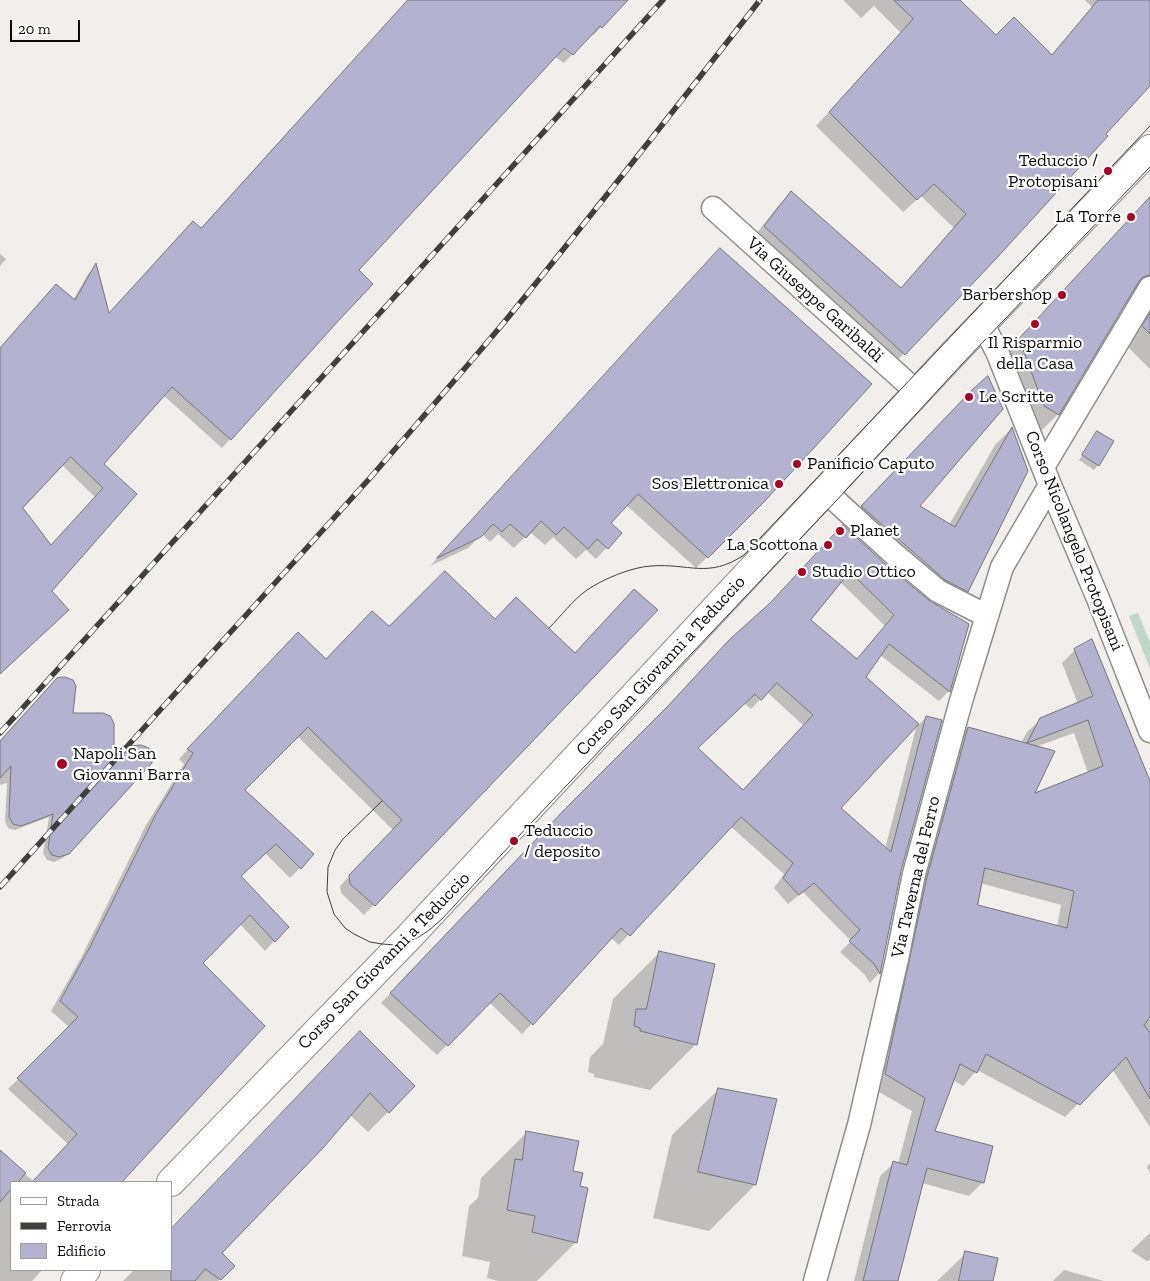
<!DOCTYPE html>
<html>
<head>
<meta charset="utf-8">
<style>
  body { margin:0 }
  #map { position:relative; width:1150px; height:1281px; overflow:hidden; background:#f1eeeb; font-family:"Zilla Slab",serif }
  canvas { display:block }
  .legend { position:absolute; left:10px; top:1181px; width:162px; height:90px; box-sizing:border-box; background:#fff; border:1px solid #9e9d9d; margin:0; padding:6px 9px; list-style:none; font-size:15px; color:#0c0b0a }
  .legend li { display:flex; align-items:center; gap:10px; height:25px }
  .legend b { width:25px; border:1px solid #9e9d9d }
  .scale { position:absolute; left:10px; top:20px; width:70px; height:22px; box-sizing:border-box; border:2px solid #0c0b0a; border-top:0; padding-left:6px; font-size:15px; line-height:18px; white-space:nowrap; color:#0c0b0a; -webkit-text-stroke:4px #fff; paint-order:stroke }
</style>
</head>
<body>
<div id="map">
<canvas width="1150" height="1281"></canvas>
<ul class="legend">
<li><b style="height:6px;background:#fff"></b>Strada</li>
<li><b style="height:6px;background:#403f3d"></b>Ferrovia</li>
<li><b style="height:14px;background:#b3b3d0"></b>Edificio</li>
</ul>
<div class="scale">20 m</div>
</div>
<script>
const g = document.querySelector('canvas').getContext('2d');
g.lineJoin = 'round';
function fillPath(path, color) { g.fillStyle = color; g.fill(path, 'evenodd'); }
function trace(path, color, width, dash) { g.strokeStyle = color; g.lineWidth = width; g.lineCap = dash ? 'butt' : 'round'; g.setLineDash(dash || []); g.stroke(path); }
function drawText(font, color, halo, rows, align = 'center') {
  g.font = font + ' "Zilla Slab",serif'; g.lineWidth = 4.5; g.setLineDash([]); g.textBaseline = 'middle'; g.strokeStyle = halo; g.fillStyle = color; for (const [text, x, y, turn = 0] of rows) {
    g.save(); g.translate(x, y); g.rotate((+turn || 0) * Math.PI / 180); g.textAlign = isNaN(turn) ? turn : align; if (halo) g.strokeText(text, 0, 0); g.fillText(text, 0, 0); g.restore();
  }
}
fillPath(new Path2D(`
  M1138,613L1150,642V669L1129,616Z`), '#c0d7ca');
fillPath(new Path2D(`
  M409,0H626L601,27L593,36L591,34L564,63L554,56L357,270L230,439L222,448L163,395L103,464L135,494L50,591L0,673V349L73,300L88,274L96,266L109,314L201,230ZM62,465L95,497L50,547L21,508Z
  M843,0H959L996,37L1051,56L1092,7L1085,0H1150V84L993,260L891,367L752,239L778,206L791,193L900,289L954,228L921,196L903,212L816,126L901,33L874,6L861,18Z
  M1150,197V369L1126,345L1139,294L1132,292L1058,414L1040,432L1002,358Z
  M0,254L6,259L0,266Z
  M710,260L762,503L696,568L626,505L610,523L620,533L596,559L586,550L576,559L553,537L545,545L530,532L514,548L498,534L490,542L482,534L468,548L430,566Z
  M955,409L918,507L949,525L995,445L1011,429L967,591L950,608L845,524Z
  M1097,433L1098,465L1094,470L1079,460Z
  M833,537L885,566L929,602L968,624L949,691L939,701L880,655L865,677L919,725L926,717L900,870L879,973L870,983L864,974L840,952L851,941L803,892L788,904L774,888L784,874L730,826L619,945L611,938L522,1034L489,1002L437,1055L381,1003L555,820L767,607ZM840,582L885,626L856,660L809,620ZM767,692L804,726L742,791L696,748L744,703L751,709ZM917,724L885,849L839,808Z
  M656,610L364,915L341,893L340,886L393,830L297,736L243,790L300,868L290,878L265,853L240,877L287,927L265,951L240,924L201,963L263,1026L120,1182H11V1270H42L32,1281H0V1152L34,1182L69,1145L8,1089L70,1028L51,1011L81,958L146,825L184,764L179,759L288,643L326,660L389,627L495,621L575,654Z
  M1075,650L1150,785V1127L1112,1069L1065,1117L977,1070L963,1086L953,1080L933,1132L992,1147L982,1183L969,1196L922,1183L897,1281H854L880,1176L894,1163L898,1164L912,1111L872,1088L954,742L968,728L1021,743L1027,732L1041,719L1078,704L1062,663ZM1074,733L1088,773L1033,795L1035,747ZM980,883L1061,905L1057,927L976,906Z
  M71,715L68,853L63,858L54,862L47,860L43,853L49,817L15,830L9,829L5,822L7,783L0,785V739L1,741Z
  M659,953L696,1044L650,1090L594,1077V1074L588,1072L590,1057L603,1044L613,999Z
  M339,1054L388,1112L368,1132L350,1115L220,1253L233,1266L218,1281H123L134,1270H171Z
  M719,1089L755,1185L709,1231L653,1218L672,1135Z
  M527,1132L572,1171L578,1187L576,1242L537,1281H498L487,1278L490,1262L462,1256L469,1206L478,1198L481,1178Z
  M1150,1163V1173L1147,1167Z
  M1150,1233V1260L1147,1261L1131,1251Z
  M966,1253L992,1281H937Z
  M1064,1270L1104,1281H1053Z`), '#0003');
const building = new Path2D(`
  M408,0H628L602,28L600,26L573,55L564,48L359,270L373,284L340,319L231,440L172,387L104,464L137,494L52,591L69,610L0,674V348L56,284L75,300L96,263L109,313L193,221L201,228ZM71,457L103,488L51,545L23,508Z
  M894,0H960L996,35L1014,17L1052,55L1098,0H1150V86L1106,134L1108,136L994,261L905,355L764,226L791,191L901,288L966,214L934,184L917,200L829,112L913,19Z
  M1150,197V275L1143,277L1139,281L1059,415L1044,406L1019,339Z
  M720,248L872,384L813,449L763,503L708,558L638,494L611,523L622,533L608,549L597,539L588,549L564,527L556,535L541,521L526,538L510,524L502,532L493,524L481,537L437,558Z
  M1150,314V334L1142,326Z
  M988,376L1003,409L920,506L955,527L1012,427L1028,471L968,592L945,580L861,506L972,390Z
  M1097,431L1114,441L1099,466L1082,455Z
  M843,525L886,565L930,601L969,624L950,692L889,644L866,677L919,724L841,808L891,852L926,716L942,720L901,871L880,974L874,964L849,941L860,930L814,883L799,895L783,878L793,863L741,817L630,936L621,928L533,1025L500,993L448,1046L390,993L565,809L667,707L729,640L770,603ZM850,572L894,615L857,659L811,620ZM777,683L813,715L743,790L698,748L755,694L761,700Z
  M445,571L495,619L516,597L575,653L634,589L658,610L375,906L350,884L349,875L402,820L308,727L245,790L314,854L301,869L276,844L241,876L289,927L275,942L250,915L203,963L265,1026L122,1182H32L77,1134L17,1078L78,1017L60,1001L90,947L156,814L193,753L187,749L298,632L326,659L372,611L389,626Z
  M1092,639L1150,781V1017L1144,1025L1150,1033V1099L1126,1057L1080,1105L986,1054L977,1073L960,1064L935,1131L993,1146L984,1183L927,1168L898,1281H863L893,1161L907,1165L925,1098L885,1074L927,877L968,727L1055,751L1035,793L1103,766L1088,720L1027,743L1040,718L1093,696L1074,649ZM985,868L1074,891L1067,928L978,905Z
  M65,677L73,680L76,686L73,713H103L110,716L114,723V747L141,745L149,748L152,754V763L69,854L59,857L52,855L48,848L53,814L21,826L13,824L9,817L11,766L0,778V741L57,678Z
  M659,951L715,964L697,1045L640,1031V1028L634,1026L636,1009H646Z
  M360,1031L415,1086L389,1113L370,1093L323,1148L222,1253L235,1266L221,1280L205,1269L195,1281H171V1229Z
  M718,1088L777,1099L756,1185L698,1172Z
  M526,1131L579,1141L573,1171L583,1173L580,1186L588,1188L577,1243L532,1232L535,1216L507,1210L515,1159L522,1160Z
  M0,1150L26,1173L18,1182H11V1189L0,1202Z
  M965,1251L998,1258L993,1281H959Z`);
fillPath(building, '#b3b3d0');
trace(building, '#767679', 1);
const street = new Path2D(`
  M713,208L918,393
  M983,324L998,354L1050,485L1099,601L1150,731
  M1043,467L1150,288
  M825,491L895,555L938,591L987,616
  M815,1281L859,1125L897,959L914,874L961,701L1002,567L1050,485`);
const primary = new Path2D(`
  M171,1182L408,938L953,354L1150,149
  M75,1281L86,1270`);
trace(street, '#908d8a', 25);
trace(primary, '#908d8a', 30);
trace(street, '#fff', 22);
trace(primary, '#fff', 28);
trace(new Path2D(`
  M549,628C561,616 573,600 587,590C603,579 632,567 651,566C689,563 708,579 744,555L1150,126
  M382,801L343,839L335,850L328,867L327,892L334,914L345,928L354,934L370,942L382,944L396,945L417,938L428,931L442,919L514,841L836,501L963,363L1150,167`), '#403f3d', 1);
const rail = new Path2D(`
  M0,733L663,0
  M0,887L370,478C414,427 458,377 501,326C589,219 675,109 760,0`);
trace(rail, '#403f3d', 5.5);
trace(rail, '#fff', 4, [11]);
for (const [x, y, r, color] of [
  [1108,171,5,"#a40726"],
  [1131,217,5,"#a40726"],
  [1062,295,5,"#a40726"],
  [1035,324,5,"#a40726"],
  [969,397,5,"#a40726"],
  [797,464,5,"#a40726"],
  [779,484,5,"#a40726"],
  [840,531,5,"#a40726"],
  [828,545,5,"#a40726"],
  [802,572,5,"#a40726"],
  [62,764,6,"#a40726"],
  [514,841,5,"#a40726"]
]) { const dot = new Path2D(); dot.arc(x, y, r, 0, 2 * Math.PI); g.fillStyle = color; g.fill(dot); trace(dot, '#fff', 2); }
drawText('18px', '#0c0b0a', '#fff', [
  ["Teduccio /",1098,161,"right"],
  ["Protopisani",1098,182,"right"],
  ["La Torre",1121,217,"right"],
  ["Barbershop",1052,295,"right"],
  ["Il Risparmio",1035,343,"center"],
  ["della Casa",1035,364,"center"],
  ["Le Scritte",979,397],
  ["Panificio Caputo",807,464],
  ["Sos Elettronica",769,484,"right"],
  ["Planet",850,531],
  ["La Scottona",818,545,"right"],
  ["Studio Ottico",812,572],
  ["Napoli San",73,754],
  ["Giovanni Barra",73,775],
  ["Teduccio",524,831],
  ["/ deposito",524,852]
], 'left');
drawText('18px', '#0c0b0a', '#fff', [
  ["Via Giuseppe Garibaldi",815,300,42],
  ["Corso Nicolangelo Protopisani",1074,541,68],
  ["Corso San Giovanni a Teduccio",661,666,-47],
  ["Via Taverna del Ferro",916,877,-77],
  ["Corso San Giovanni a Teduccio",384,961,-46]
]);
</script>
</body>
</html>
